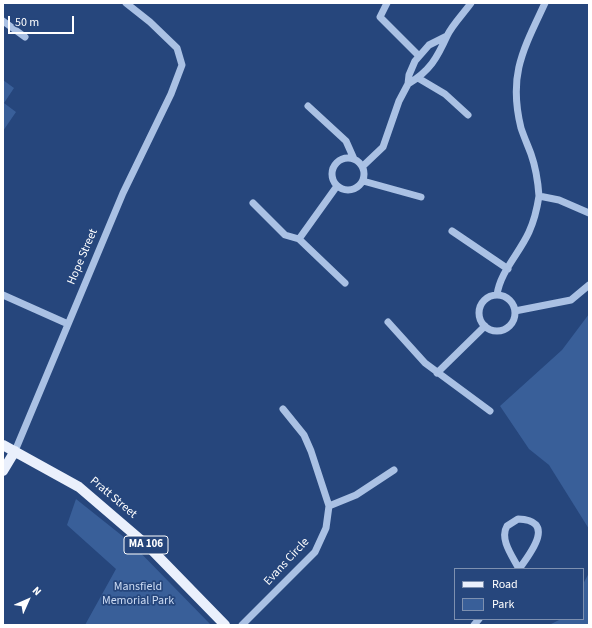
<!DOCTYPE html>
<html>
<head>
<meta charset="utf-8">
<style>
  body { margin:0 }
  #map { position:relative; width:592px; height:628px; overflow:hidden; background:#26467c; font-family:"Source Sans 3",sans-serif }
  canvas { display:block }
  .frame { position:absolute; inset:0; border:4px solid #fff; pointer-events:none }
  .legend { position:absolute; left:454px; top:568px; width:130px; height:52px; box-sizing:border-box; background:#26467c; border:1px solid #7d90b0; margin:0; padding:5px 7px; list-style:none; font-size:12px; color:#fff }
  .legend li { display:flex; align-items:center; gap:8px; height:20px }
  .legend b { width:20px; border:1px solid #7d90b0 }
  .north { position:absolute; left:8px; top:580px; width:40px; height:40px; -webkit-text-stroke:3px #26467c; paint-order:stroke; rotate:45deg; font-size:11px; font-weight:700; line-height:16px; text-align:center; color:#fff }
  .north::after { content:''; display:block; margin:auto; width:14px; height:18px; background:#fff; clip-path:polygon(50% 0,100% 100%,50% 72%,0 100%) }
  .scale { position:absolute; left:8px; top:16px; width:66px; height:18px; box-sizing:border-box; border:2px solid #fff; border-top:0; padding-left:5px; font-size:12px; line-height:14px; white-space:nowrap; color:#fff; -webkit-text-stroke:3px #26467c; paint-order:stroke }
</style>
</head>
<body>
<div id="map">
<canvas width="592" height="628"></canvas>
<div class="frame"></div>
<ul class="legend">
<li><b style="height:5px;background:#eaf0fc"></b>Road</li>
<li><b style="height:11px;background:#395f99"></b>Park</li>
</ul>
<div class="north">N</div>
<div class="scale">50 m</div>
</div>
<script>
const g = document.querySelector('canvas').getContext('2d');
g.lineJoin = 'round';
function fillPath(path, color) { g.fillStyle = color; g.fill(path, 'evenodd'); }
function trace(path, color, width, dash) { g.strokeStyle = color; g.lineWidth = width; g.lineCap = dash ? 'butt' : 'round'; g.setLineDash(dash || []); g.stroke(path); }
function drawText(font, color, halo, rows, align = 'center') {
  g.font = font + ' "Source Sans 3",sans-serif'; g.lineWidth = 3.5; g.setLineDash([]); g.textBaseline = 'middle'; g.strokeStyle = halo; g.fillStyle = color; for (const [text, x, y, turn = 0] of rows) {
    g.save(); g.translate(x, y); g.rotate((+turn || 0) * Math.PI / 180); g.textAlign = isNaN(turn) ? turn : align; if (halo) g.strokeText(text, 0, 0); g.fillText(text, 0, 0); g.restore();
  }
}
fillPath(new Path2D(`
  M3,80L14,88L4,103L16,112L3,131Z
  M589,314V529L549,465L529,449L500,406L562,350Z
  M76,499L130,542L211,625H85L116,569L67,525Z
  M589,573V625H549L561,619H583V584Z`), '#395f99');
trace(new Path2D(`
  M387,3L380,17L419,56
  M545,3C523,50 508,75 521,128C524,137 528,146 531,154C536,168 538,182 539,196L559,200L589,213
  M3,21L25,37
  M418,78L445,94L468,115
  M408,84C430,71 437,58 447,36C452,25 464,13 471,3
  M308,106L346,141L354,159
  M332 174a16 16 0 1 1 32 0a16 16 0 1 1-32 0Z
  M363,166L383,147L399,101L408,84L409,75L415,61L429,45L447,36
  M363,181L421,197
  M253,203L285,235L299,239L345,283
  M452,231L508,269
  M299,239L337,186
  M3,295L68,324
  M497,295C500,272 519,254 529,232C534,221 537,209 539,196
  M479 313a18 18 0 1 1 36 0a18 18 0 1 1-36 0Z
  M515,311L571,300L589,285
  M388,322L425,363L490,411
  M437,373L485,326
  M283,409L304,435L311,451L329,506
  M15,451L123,193L171,94L182,65L177,48L150,22L126,3
  M518,519C557,520 530,554 519,569C513,557 499,539 507,526Z
  M242,625L315,552L326,528L329,506L356,495L394,470
  M474,625L479,619`), '#aac1e4', 7);
trace(new Path2D(`
  M3,445L79,487L149,547L225,625
  M3,471L15,451`), '#eaf0fc', 10);
for (const [x, y, w] of [
  [146,545,44]
]) { const box = new Path2D(); box.roundRect(x - w / 2, y - 9, w, 18, 3); g.fillStyle = '#26467c'; g.fill(box); trace(box, '#fff', 1); }
drawText('bold 11px', '#fff', null, [
  ["MA 106",146,545]
]);
drawText('12px', '#fff', '#26467c', [
  ["Hope Street",83,257,-67],
  ["Pratt Street",113,498,40],
  ["Evans Circle",287,562,-47]
]);
drawText('12px', '#cddcf4', '#26467c', [
  ["Mansfield",138,587],
  ["Memorial Park",138,601]
]);
</script>
</body>
</html>
